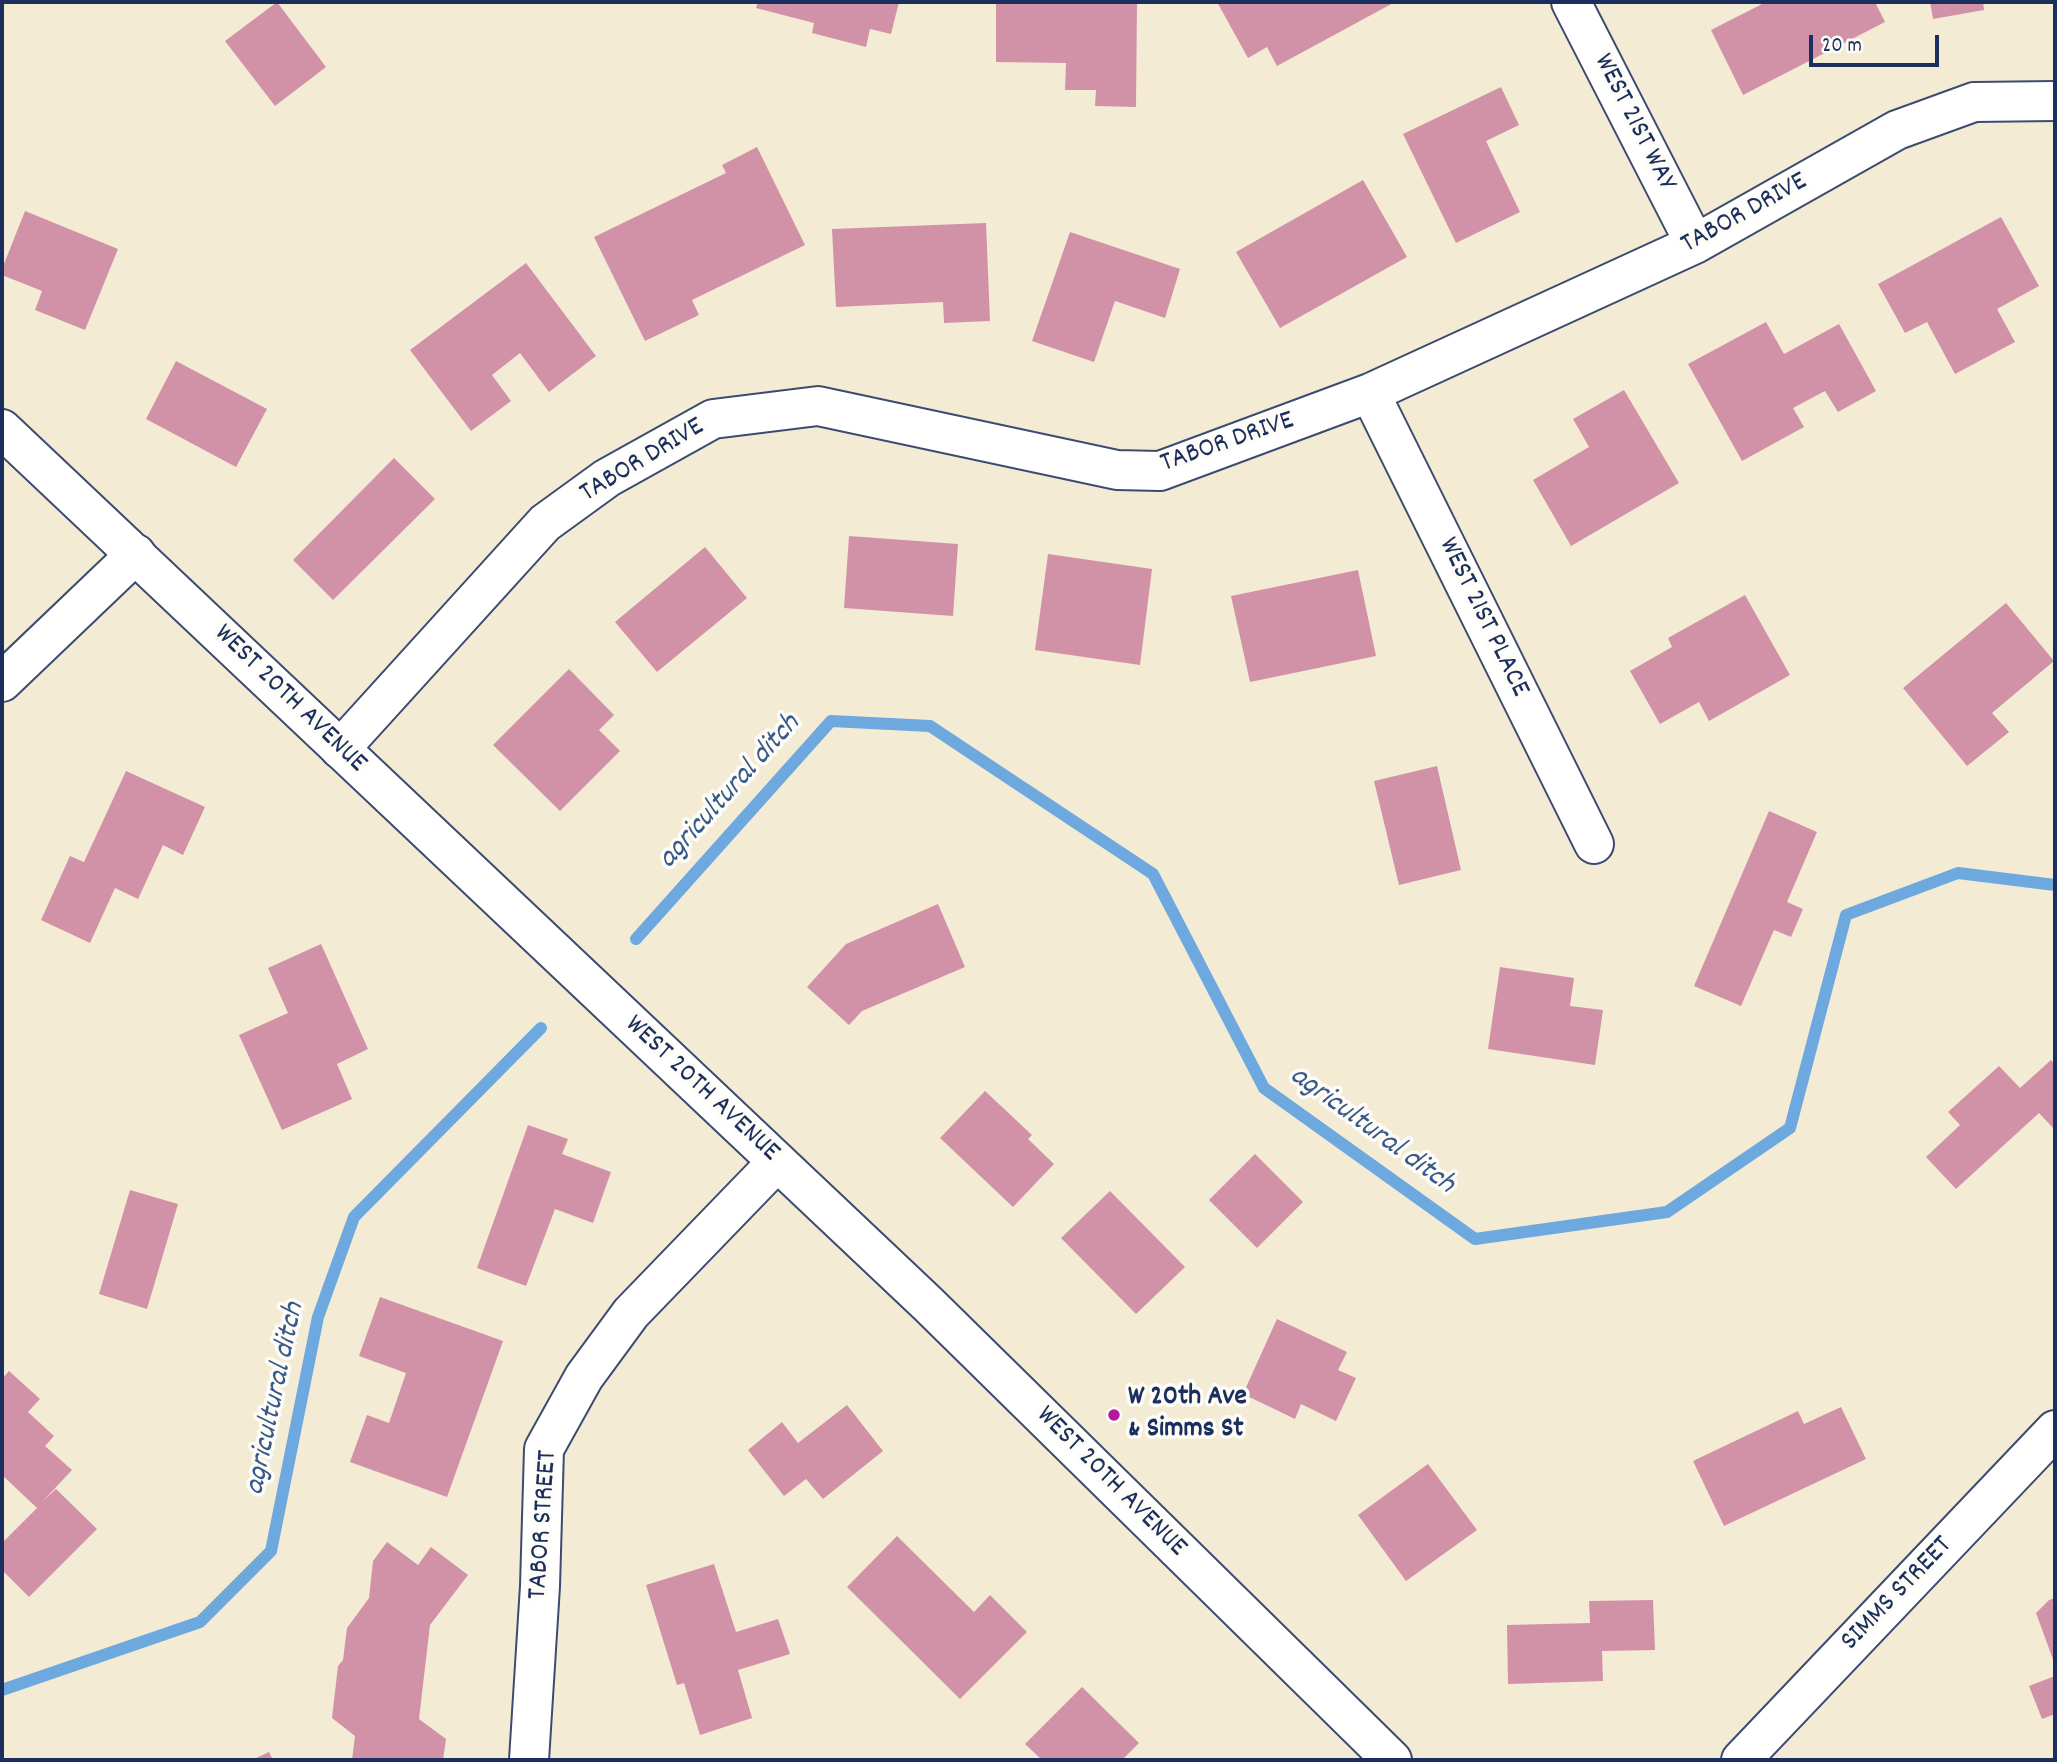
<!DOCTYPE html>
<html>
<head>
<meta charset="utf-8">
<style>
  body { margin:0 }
  #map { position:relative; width:2057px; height:1762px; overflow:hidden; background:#f4ebd5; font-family:Dekko,sans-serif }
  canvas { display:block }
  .frame { position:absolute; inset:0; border:4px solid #1b2f5e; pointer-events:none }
  .scale { position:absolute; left:1809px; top:35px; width:130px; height:32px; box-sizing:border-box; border:4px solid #1b2f5e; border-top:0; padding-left:9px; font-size:21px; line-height:24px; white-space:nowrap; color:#1b2f5e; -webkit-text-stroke:5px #fdfcf7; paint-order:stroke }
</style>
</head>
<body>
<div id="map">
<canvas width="2057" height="1762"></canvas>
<div class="frame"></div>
<div class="scale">20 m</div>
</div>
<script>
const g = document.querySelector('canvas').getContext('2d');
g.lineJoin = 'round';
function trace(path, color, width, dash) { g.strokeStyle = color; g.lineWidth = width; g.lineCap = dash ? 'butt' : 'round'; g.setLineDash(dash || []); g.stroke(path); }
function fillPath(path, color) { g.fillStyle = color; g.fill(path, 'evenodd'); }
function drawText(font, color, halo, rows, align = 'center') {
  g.font = font + ' Dekko,sans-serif'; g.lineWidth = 7; g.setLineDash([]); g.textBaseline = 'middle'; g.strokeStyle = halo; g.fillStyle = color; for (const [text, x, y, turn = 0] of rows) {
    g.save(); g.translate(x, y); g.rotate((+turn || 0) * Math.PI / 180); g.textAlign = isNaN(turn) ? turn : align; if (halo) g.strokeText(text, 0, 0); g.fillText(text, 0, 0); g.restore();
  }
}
trace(new Path2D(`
  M636,939L831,721L930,726L1153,874L1264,1088L1475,1239L1667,1212L1790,1128L1846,915L1958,873L2055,885
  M2,1690L200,1622L271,1551L318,1317L354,1217L541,1028`), '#6da9de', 12);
fillPath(new Path2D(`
  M277,2L326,67L275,106L225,41Z
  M758,2H899L891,34L870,29L866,47L812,33L814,23L756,8Z
  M996,2H1137L1136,107L1095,106L1096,90H1065L1066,63L996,62Z
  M1217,2H1395L1277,66L1267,47L1248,58Z
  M1766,2H1875L1885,22L1743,95L1711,30Z
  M1930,2H1983L1984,10L1933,19Z
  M1501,87L1519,125L1486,141L1520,212L1456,243L1403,134Z
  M757,147L805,245L692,300L699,315L645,341L594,237L726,173L722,165Z
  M1363,180L1407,257L1280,328L1236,252Z
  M25,211L118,249L85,330L35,310L42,291L2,275V269Z
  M2001,217L2039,286L1997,309L2015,342L1955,374L1927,322L1905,333L1878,284Z
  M986,223L990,321L944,323L943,302L836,307L832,229Z
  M1070,232L1180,269L1165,318L1115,301L1094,362L1032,341Z
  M526,263L596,356L549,392L520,353L492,375L511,401L471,431L410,350Z
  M1766,322L1784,354L1839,324L1876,391L1838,412L1825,391L1793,408L1804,427L1742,461L1688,364Z
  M176,361L267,409L236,467L146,419Z
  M1624,390L1679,483L1571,546L1533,480L1589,447L1573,419Z
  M394,458L435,499L333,600L293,560Z
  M849,536L958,544L953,616L844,608Z
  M705,547L747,598L657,672L615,622Z
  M1048,554L1152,569L1140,665L1035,650Z
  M1358,570L1376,656L1250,682L1231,596Z
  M1745,595L1790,675L1709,721L1699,702L1660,724L1630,671L1672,647L1668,638Z
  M2006,603L2054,661L1992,713L2009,732L1967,766L1903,688Z
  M569,669L614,715L599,730L620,751L560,811L493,745Z
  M1437,766L1461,870L1399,885L1374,781Z
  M126,771L205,807L183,855L163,845L138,899L115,888L90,943L41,920L70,856L84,862Z
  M1769,811L1817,832L1787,902L1803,909L1791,937L1774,930L1741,1006L1694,986Z
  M938,904L965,967L862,1011L849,1025L807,987L846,944Z
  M321,944L368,1049L337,1064L352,1099L282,1130L239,1035L288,1013L268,968Z
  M1500,967L1574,978L1570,1006L1603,1010L1595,1065L1488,1049Z
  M2051,1060L2055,1065V1130L2039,1113L1956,1189L1926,1157L1960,1125L1948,1112L1999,1066L2020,1088Z
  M985,1091L1032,1135L1028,1139L1054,1164L1013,1207L940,1138Z
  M528,1125L568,1139L562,1154L611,1172L593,1223L555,1209L526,1286L477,1268Z
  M1255,1154L1303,1202L1257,1248L1209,1200Z
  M130,1190L178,1204L147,1309L99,1294Z
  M1110,1191L1185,1267L1136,1314L1061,1238Z
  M380,1297L503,1341L447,1497L350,1462L367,1415L389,1423L406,1373L359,1356Z
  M1277,1319L1347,1352L1338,1370L1356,1378L1336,1421L1301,1404L1295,1419L1243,1394Z
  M9,1371L40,1399L28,1412L54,1436L45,1446L72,1470L43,1501L56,1489L97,1529L29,1597L2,1570V1543L37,1508L2,1475V1379Z
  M847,1405L883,1451L823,1499L806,1479L784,1496L748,1450L782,1422L798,1443Z
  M1841,1407L1866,1459L1724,1526L1693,1461L1798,1411L1804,1424Z
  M1428,1464L1477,1530L1406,1581L1358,1515Z
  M897,1536L974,1612L990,1595L1027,1632L960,1699L847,1587Z
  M387,1542L418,1565L431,1547L468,1575L430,1625L419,1719L446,1739L443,1760H352L355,1736L332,1718L338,1666L343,1660L347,1628L369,1598L373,1561Z
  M714,1564L736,1632L778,1619L790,1654L738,1670L752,1718L700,1735L684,1683L677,1685L646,1585Z
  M2055,1598V1665L2036,1613L2049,1600Z
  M1653,1600L1655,1650L1602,1651L1603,1681L1508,1684L1507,1625L1590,1623L1589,1601Z
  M2055,1676V1714L2042,1719L2029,1686Z
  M1082,1687L1139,1743L1122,1760H1042L1025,1744Z
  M269,1752L273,1760H252Z`), '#d192a8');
const minor = new Path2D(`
  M1571,2L1695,244
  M1370,393L1594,844
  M2,682L136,554
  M340,749L545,523L607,478L713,419L818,406L1117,470L1160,471L1370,393L1695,244L1897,130L1974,102L2055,101
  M529,1760L540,1586L544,1449L584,1377L631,1313L777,1162`);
const tertiary = new Path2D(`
  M2,429L928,1304L1392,1760
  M1741,1760L2055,1430`);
trace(minor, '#3c4b70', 42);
trace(tertiary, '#3c4b70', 42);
trace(minor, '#fff', 38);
trace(tertiary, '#fff', 38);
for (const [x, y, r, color] of [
  [1114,1415,7,"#b5179e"]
]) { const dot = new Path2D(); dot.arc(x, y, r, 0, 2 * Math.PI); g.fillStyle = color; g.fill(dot); trace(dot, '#fdfcf7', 2.5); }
drawText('28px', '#1b2f5e', '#fdfcf7', [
  ["WEST 21ST WAY",1633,123,63],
  ["TABOR DRIVE",1745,215,-29],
  ["TABOR DRIVE",1228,444,-19],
  ["TABOR DRIVE",643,462,-31],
  ["WEST 21ST PLACE",1482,618,64],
  ["WEST 20TH AVENUE",289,700,44],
  ["WEST 20TH AVENUE",701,1090,43],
  ["WEST 20TH AVENUE",1110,1483,45],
  ["TABOR STREET",545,1525,-86],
  ["SIMMS STREET",1898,1595,-46]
]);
drawText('bold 28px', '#1b2f5e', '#fdfcf7', [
  ["W 20th Ave",1128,1399],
  ["& Simms St",1128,1431]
], 'left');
drawText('italic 30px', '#385a8b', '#fdfcf7', [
  ["agricultural ditch",731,793,-48],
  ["agricultural ditch",1371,1132,36],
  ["agricultural ditch",277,1399,-78]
]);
</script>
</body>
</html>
